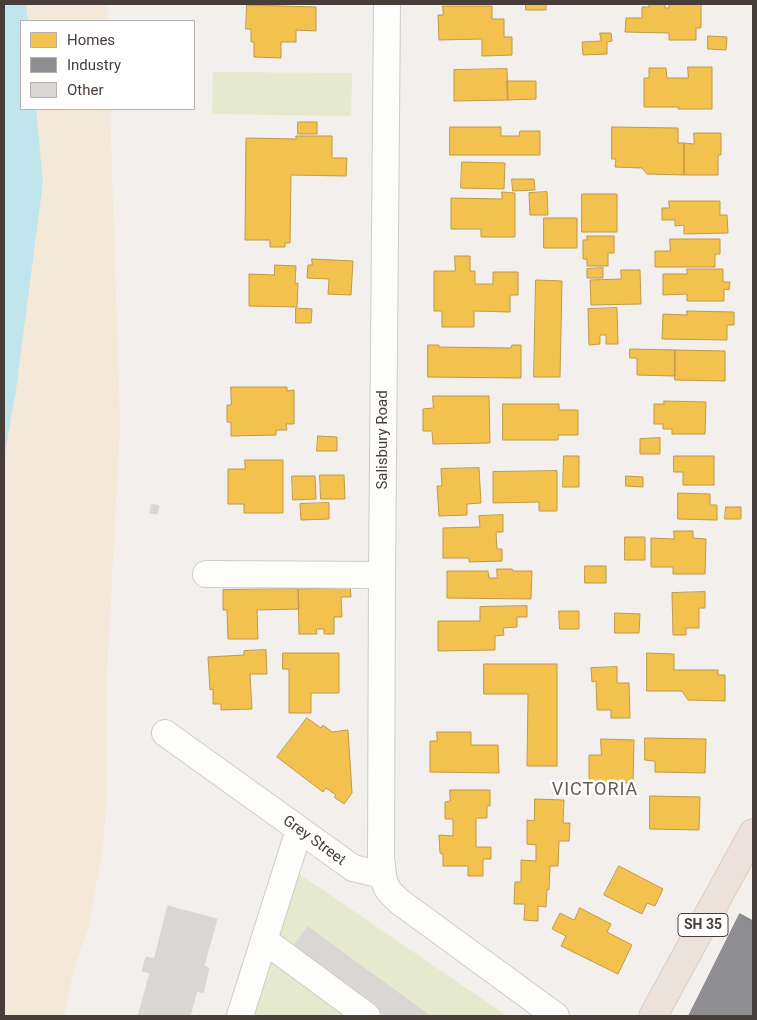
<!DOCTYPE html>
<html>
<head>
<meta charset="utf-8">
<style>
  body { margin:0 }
  #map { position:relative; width:757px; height:1020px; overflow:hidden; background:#f2efec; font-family:Roboto,sans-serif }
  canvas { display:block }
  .frame { position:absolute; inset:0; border:5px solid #483e39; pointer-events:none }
  .legend { position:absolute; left:20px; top:20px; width:175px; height:90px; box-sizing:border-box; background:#fff; border:1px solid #b6b2b0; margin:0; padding:6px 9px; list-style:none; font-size:15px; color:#483e39 }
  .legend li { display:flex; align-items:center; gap:10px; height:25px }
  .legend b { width:25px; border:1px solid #b6b2b0 }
</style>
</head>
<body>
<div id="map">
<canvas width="757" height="1020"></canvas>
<div class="frame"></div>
<ul class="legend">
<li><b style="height:14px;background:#f2c14e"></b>Homes</li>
<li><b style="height:14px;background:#8d8d92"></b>Industry</li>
<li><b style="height:14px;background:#dad6d3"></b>Other</li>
</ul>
</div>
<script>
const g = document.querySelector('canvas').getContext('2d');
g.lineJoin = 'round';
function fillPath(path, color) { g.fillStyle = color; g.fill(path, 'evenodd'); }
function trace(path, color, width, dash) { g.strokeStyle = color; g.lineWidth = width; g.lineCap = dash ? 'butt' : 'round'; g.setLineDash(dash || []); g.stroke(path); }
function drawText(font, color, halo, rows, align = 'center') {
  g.font = font + ' Roboto,sans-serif'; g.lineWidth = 5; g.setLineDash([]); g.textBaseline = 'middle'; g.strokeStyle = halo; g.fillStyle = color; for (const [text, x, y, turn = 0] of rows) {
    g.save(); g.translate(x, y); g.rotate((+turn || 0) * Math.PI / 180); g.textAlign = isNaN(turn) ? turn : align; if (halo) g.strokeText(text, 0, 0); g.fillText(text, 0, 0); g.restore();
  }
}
fillPath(new Path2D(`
  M213,72L352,73L351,116L212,114Z
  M279,860L507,1016H239Z`), '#e5eace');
fillPath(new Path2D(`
  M4,4H107L108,21H21V109H110L120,425L107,674V795L103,847L89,925L72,977L64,1016H4Z`), '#f4e8d9');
fillPath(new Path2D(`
  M4,4H26L28,21H21V109H36L43,182L16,390L4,459Z`), '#c0e5ed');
const homes = new Path2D(`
  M526,4H546V10H526Z
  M649,4H665V8H669V4H701V28H696V40H669V33L625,32L626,18H642V7H649Z
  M247,5L316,7V31L296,30V42H281V58L254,57V42H251V29H246Z
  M443,6H492V19H504V37H512V55L482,56V39L439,40L438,15H443Z
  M600,33H611L612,41L607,42V54L583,55L582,42L601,41Z
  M708,36L727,37L726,50L708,49Z
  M688,67H712V109H678L679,107H644V78H649V68H666L667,78H688Z
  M507,69L508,100L454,101V70Z
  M507,81H536V99L508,100Z
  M298,122H317V134H298Z
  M450,127H501V136H519L520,131H540V155H450Z
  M612,127L678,128V143H684V175L647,174L642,168L615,167L616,159H612Z
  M694,133H721V155H718V175H684V143L694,144Z
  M296,136H332V158H347L346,176L291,175L290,243H285V247H270V240H245L246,138L296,139Z
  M462,162L505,163L504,189L461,188Z
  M512,179H534L535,190L513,191Z
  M502,192L515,193V237H481V229H451V198L502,199Z
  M547,192L548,215H530L529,193Z
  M582,194H617V232H582Z
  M669,201H720V215H727L728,233L684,234V225L675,226V220H662V208H669Z
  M544,218H577V248H544Z
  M587,236H614V253H608V266H587V259H583V240H587Z
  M670,239H720V254H715V267H655V251H670Z
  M455,256H470V271H475V284H493V272H518V295H510V312L474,311V327H442V311H434V271H455Z
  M312,259L353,261L351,295L328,294L329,279L307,278L308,265H312Z
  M275,265L296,266L295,284L298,283L297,307L249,306V274L274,275Z
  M603,268V278H587V269Z
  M687,269H723V282H730L729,290L724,289V301H687V294L663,295V274H687Z
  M621,270H640L641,304L591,305L590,280L621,279Z
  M536,280L562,281L560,377H534Z
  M296,308L312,309L311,323H296Z
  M617,308L618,344H606V335H600V344L589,345L588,309Z
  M687,311L734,312V325H727V340L662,339L663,314L687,315Z
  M428,345H439V347L511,348L512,345H521V378L428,377Z
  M630,349L675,350V376L637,375V358H630Z
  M675,350L725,351V381L675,380Z
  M231,387H287V391L294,390V424H286L287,430H276V435L231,436V422H227V405H231Z
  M433,396H489L490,443L433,444L432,431H423V409L433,408Z
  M664,401L706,402L705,434H672V429H663V424H654V404H664Z
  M503,404H559V410H578V435H558V440H503Z
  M318,436L337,437V451H317Z
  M660,438V454H640V439Z
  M564,456H579V487H563Z
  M674,456H714V485H683V472H674Z
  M245,460H283V513H244V504H228V469H245Z
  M479,468L481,503L467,504V515L439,516L437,486H442L441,469Z
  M557,471V511H539V502L493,503V472Z
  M320,475H344L345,499H321Z
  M292,476H315L316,499L293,500Z
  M626,476L643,477V487L626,486Z
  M678,493L710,494V505H717V520L678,519Z
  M329,503V519L301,520L300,504Z
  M726,507H741V519H725Z
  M503,515V532H496L497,549H502V561L469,562V558H443V528L480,527L479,516Z
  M674,531H693V538L706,539L705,574H673V567H651V538L674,539Z
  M625,537H645V560H625Z
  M585,566H606V583H585Z
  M497,569H512L513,571H532L531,599L447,598V571H488L489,578H497Z
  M350,584L351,597H341L342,617H334V634H324V629H316L317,634H299L298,589L332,588V585Z
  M298,589L299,609L257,610L258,639H228L227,610H223V590Z
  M705,592V608H699V628H686V635H673L672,593Z
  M527,606V617H517V627L503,628L504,635L495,636V650L438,651V621H480V607Z
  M559,611H579V629H560Z
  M615,613L640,614L639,633H615Z
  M266,650L267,674H250L252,709L221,710V704H213V689L210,690L208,657L244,655V651Z
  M283,653H339V693H311V713H289V669H283Z
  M647,653L674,654V670H718V675H725V701L688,700L682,691H647Z
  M484,664H557V766H527L528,694H484Z
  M617,667V683H629L630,718H611V710H597L596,681L592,682L591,668Z
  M307,718L321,728L323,725L332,732L348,730L352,793L344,804L334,797L336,795L326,788L323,792L277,757Z
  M437,732H471V745H498L499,773L430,772V741H437Z
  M645,738L706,739L705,773L655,772V761L645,760Z
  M601,739L634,740L633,783L589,782V755H601Z
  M450,790H490V806H487V818H476V847H491V859H483V876H468V866H443V854L440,853L439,835L453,836V819H445V802L450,801Z
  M650,796L700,797L699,830L650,829Z
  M535,799L564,800L563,823H570L569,841H559L558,866H550L549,890L547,889L546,907L538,906V921L524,920L525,904H514L515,882H521V860L536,861V845L527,844V820L534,821Z
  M619,866L663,889L655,906L647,903L642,914L604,895Z
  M580,908L611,924L607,932L632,945L618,974L561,946L566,936L552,929L560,913L574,920Z`);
fillPath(homes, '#f2c14e');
trace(homes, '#bf9a48', 1);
const industry = new Path2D(`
  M740,914L753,921V1016H689Z`);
fillPath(industry, '#8d8d92');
trace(industry, '#787577', 1);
const building = new Path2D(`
  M152,504L159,506L157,514L150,513Z
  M168,906L217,919L204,966L209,968L203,993L197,991L190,1016H138L150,973L142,971L146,957L154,959Z
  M308,927L430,1016H386L292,948Z`);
fillPath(building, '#dad6d3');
trace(building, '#dad6d2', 1);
const minor = new Path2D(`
  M206,574L382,575
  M165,733L353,868L383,875C385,889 390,893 400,902L556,1016
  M383,875L381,858L382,575L387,4
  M264,940L367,1016
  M240,1016L299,830`);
const highway = new Path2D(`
  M653,1016L753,833`);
trace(minor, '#cfcbc8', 28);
trace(highway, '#c8b6a9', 29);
trace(minor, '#fdfdfc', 26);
trace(highway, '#ece2db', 28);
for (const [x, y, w] of [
  [703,925,50]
]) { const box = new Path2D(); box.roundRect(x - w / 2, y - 11.5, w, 23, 4); g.fillStyle = '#fff'; g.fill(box); trace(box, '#483e39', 1); }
drawText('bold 14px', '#483e39', null, [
  ["SH 35",703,925]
]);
drawText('15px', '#483e39', '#fff', [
  ["Salisbury Road",383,440,-90],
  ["Grey Street",314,841,36]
]);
g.letterSpacing = '1px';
drawText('18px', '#6a5a50', '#fff', [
  ["VICTORIA",595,790]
]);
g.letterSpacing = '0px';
</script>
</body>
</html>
